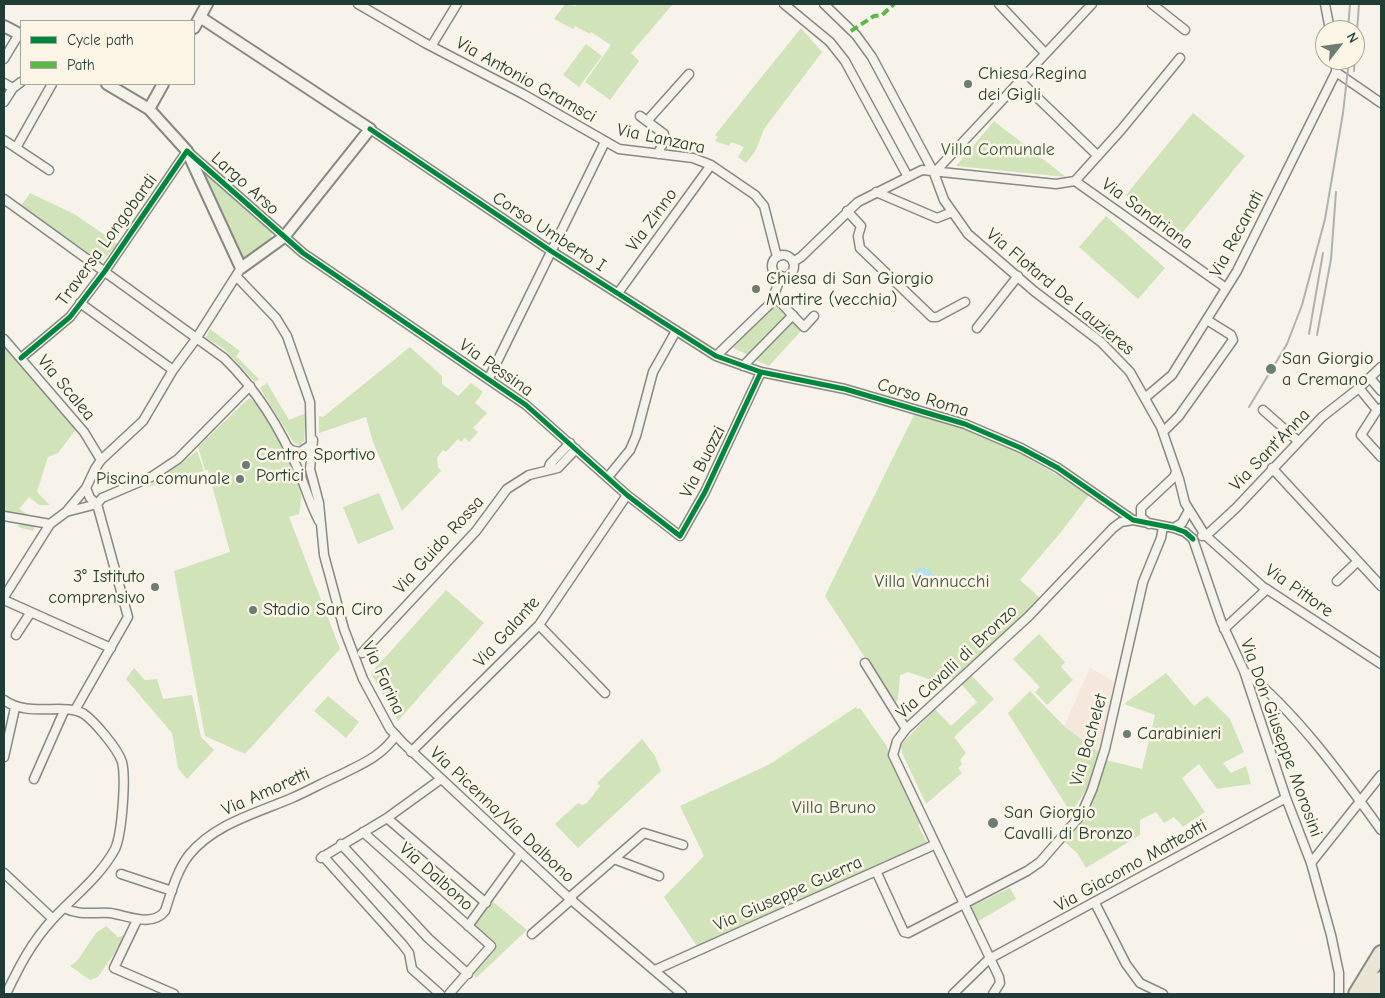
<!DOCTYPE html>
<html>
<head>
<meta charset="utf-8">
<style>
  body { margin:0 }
  #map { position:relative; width:1385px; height:998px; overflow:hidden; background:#f7f3ea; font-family:"Comic Neue",sans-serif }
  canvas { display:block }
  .frame { position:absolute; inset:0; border:5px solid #1f3d34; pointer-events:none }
  .legend { position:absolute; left:20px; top:20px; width:175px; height:65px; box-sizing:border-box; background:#fcf5e5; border:1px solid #a4ab9e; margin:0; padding:6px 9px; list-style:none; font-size:15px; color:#1f3d34 }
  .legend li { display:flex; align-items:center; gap:10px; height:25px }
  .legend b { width:25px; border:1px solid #a4ab9e }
  .north { position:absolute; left:1315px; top:20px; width:50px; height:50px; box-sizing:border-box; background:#fcf5e5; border:1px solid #a4ab9e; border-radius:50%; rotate:60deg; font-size:14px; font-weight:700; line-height:20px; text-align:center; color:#1f3d34 }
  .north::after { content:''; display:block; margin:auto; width:18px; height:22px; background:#6b7d74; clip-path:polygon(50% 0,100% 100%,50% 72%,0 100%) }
</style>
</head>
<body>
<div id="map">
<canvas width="1385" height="998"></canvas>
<div class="frame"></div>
<ul class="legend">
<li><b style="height:6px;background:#00873e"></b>Cycle path</li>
<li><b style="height:6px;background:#58b947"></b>Path</li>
</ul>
<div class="north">N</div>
</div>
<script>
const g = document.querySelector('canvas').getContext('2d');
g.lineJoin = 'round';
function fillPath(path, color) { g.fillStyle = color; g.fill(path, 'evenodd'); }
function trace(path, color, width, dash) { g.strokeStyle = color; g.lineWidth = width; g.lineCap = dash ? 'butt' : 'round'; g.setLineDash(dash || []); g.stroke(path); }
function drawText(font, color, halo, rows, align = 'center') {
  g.font = font + ' "Comic Neue",sans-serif'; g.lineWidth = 5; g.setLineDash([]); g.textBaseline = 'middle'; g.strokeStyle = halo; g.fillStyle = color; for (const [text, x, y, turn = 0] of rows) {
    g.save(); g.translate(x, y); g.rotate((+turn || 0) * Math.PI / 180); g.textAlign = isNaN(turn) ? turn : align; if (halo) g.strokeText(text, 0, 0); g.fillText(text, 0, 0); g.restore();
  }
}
fillPath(new Path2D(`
  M1090,668L1114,681L1100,753L1064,726Z`), '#f6e7dc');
fillPath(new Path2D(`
  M565,4L576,6L577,4H673L631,53L639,61L610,100L585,82L611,45L591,32L590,34L575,26L573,29L554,19Z
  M801,28L822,52L764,129L755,152L746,163L738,157L744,147L731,142L729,146L715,141L718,137L715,135Z
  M586,44L602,56L579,87L563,75Z
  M1193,113L1245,156L1178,238L1126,195Z
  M994,121L1066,177L956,166Z
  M203,166L272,231L271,239L245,259H242L200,168Z
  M30,193L74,214L118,244L101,262L21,206Z
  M1106,216L1165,268L1138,299L1079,247Z
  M774,304L786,317L748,355L733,348Z
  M792,321L801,331L769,366L755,360Z
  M210,329L240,351L236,356L259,379L255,382L224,349L206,338Z
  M4,341L77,428L58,453L48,457L37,492L50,505H39L29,497L19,509L38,521L33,531L18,527L19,523L8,519L4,521Z
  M410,347L442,376V384L458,396L471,383L483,392L475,403L487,413L473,428L478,432L469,442L465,438L461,442L458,439L446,452L443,450L437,458L438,467L441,471L402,511L373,442L366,417L319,433V416L323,417Z
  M267,383L289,420L306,413L304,441L300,445L294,443L260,388Z
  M249,398C264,403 299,478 301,495C302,500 300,508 299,514L289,517L340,649L245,754L205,736L174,571L230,552L208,470H205L198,447Z
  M915,413L956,425L1007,446L1090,494L1061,532L1020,580L1040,598L957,680L952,678L941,683L908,672L900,675L898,699L895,704L825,596Z
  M197,451L204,471L147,487Z
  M379,493L394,529L358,544L343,507Z
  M446,590L484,623L398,721L371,673Z
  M1039,634L1065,662L1061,667L1073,680L1047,705L1035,692L1040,687L1013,659Z
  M134,668L145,680L157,679L163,699L192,695L201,737L214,750L187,779L178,768L172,733L126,679Z
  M1166,673L1194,706L1207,696L1230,719L1244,752L1223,763L1231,773L1246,766L1251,784L1217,789L1199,764L1182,778L1205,812L1183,827L1174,817L1164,823L1156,812L1140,820V835L1086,868L1078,854L1065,842L1089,811L1106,760L1142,769L1155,715L1124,704Z
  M971,675L994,699L954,737L966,753L960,760L962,764L958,768L962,773L926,804L902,753L901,745L935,709L951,726L977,702L961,684Z
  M1030,691L1064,726L1100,753L1090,784L1071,813L1008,713Z
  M328,696L359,722L346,738L314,711Z
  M856,707L857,709L860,708L886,745L922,823L918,825L928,844L697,946L664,897L704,856L680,806L770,764Z
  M642,739L655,756L661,771L578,848L555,824L578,803L582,805L587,803L600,786L597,783Z
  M1010,888L1016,899L977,922L970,907Z
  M492,901L527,930L476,978L473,972L497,944L475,925Z
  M106,926L118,937L127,935L98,977L90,980L70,966L77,961L96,933Z`), '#d0e3b9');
fillPath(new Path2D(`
  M924,568L932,571L930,579L917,580L915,569Z`), '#b4e0f4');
const minor = new Path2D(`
  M358,4L425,43L523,94L619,149L693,158L711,165L755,195L764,206L777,257
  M784,4L830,42L845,61L908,177
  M824,4L856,35L872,57L934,173L944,200L968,234L1034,291L1101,342L1130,372L1161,427L1179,479L1185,503L1205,535L1262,586L1381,664
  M999,4L1045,53
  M1152,4L1185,30
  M1325,4L1330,30
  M432,45L457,4
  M4,59L19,34
  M1336,72L1381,103
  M1019,80L1098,156
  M4,83L13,88
  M4,102L13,88L21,82
  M640,116L664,134V140L658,154
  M647,121L689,74
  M370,129L551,251L716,356L761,372L845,389L965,424L1021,448L1058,468L1133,520L1174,528L1185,532L1193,539
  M4,140L49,170
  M16,148L52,84
  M934,173L1092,4
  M1075,181L1226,288
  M876,192L937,218L952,212
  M4,199L224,358C258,391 282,431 300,474C306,490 311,506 319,521
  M847,211L861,226L858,236L860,248L932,317H937L965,302
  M772 266a11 11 0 1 1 22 0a11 11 0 1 1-22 0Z
  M793,262L801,257L858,202L922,170L1056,184L1075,181L1121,130L1180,58
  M237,277L276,318L287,336L310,402L311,445L300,452L291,450L287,446
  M618,293L711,165
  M775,297L804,327L814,316
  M80,303L173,370
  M977,328L1018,276
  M4,339L84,432L101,460
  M716,356L771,303L781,276
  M21,358L70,317L105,271L187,151L303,253L526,405L627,495L680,536L705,492L761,372
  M743,366L793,315
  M489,378L605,142
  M1370,378L1381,391
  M1359,388L1377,410L1381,408
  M1146,397L1172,375L1237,271L1336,72V60
  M1263,410L1298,441
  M1377,410L1361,435L1381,457
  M1163,432L1179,416L1233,340L1231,335L1207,320
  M313,440L310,469L319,503L324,555L344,629L363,679L390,729L403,743L569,898L682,994
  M1272,468L1381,586
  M548,470L550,464L570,443
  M608,477L630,450L636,436L653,372L676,331
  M97,504L90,498L86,488L95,469L101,460L143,421L173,370L196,339L241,268
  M97,504L102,498L151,477L178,459L250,386
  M66,512L86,488
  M4,516L50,524
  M1149,524L1141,517V508L1174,477L1176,472
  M1174,528L1182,523L1188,512
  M1202,536L1209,533L1236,508L1322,417L1359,388L1381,367
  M1193,539L1221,621L1244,671L1286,798L1311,863L1331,935L1339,973V994
  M1337,581L1358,561
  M4,597L50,524L66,512L97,504
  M4,600L111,648
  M539,625L605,693
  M1224,629L1267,589
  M16,635L31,612
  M362,653L476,531L507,489L529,475L558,468L576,449
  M865,663L906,729
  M1244,671C1296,712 1343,777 1381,830
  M4,700C28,718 65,702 84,714C95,722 118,749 122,762C126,778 122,834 115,849C100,877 73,897 52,920C31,943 19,967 6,994
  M75,710L128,617L97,504
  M411,752L539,625L627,495
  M4,757L15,708
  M34,779L64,711
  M387,818L486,903
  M363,832L491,946L449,994
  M341,844L428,938L468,974
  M323,856L403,945L409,953L412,969L440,994
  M321,858L387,818L441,779
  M614,859L659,876
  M1311,863L1381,775
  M876,871L904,932L908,933L1027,871L1040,862L1081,815L1092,790L1105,749L1143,582L1161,538L1163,527
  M4,873L53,919
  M121,874L172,891
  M569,898L644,833L683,845
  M1095,903L1126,964L1140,983L1163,994
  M64,908C80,916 93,912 110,913C126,915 152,928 165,911C171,893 177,870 189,855C214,824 257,813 292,798C308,791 324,782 340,775C362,764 382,756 396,735
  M137,920L114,968L174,994
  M468,926L521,853
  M532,934L572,899
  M655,970L934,845
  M953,994L989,959L1286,798
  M993,994L1000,983L999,977L893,755L897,741L906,729L1029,616L1113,528L1121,522L1133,520`);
const secondary = new Path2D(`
  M4,26L21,35
  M194,28L207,4
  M107,84L149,109L187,151L241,268L284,237L370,129L200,17
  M149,109L163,84`);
const motorway = new Path2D(`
  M1356,994L1381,953
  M1372,994L1381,979`);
trace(minor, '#868984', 11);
trace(secondary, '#868984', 14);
trace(motorway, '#868984', 18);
trace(minor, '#f5f2ec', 8);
trace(secondary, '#f5f2ec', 10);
trace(motorway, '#eae5d5', 14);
trace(new Path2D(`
  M1348,30L1350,4
  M1354,71L1359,4
  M1309,334L1323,253
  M1317,335L1331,259L1336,192
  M1249,407L1287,344L1302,305L1325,219L1343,113L1349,60`), '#b0b2ad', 2);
trace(new Path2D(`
  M851,31L874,16L882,15L894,4`), '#58b947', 4, [8, 4]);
trace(new Path2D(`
  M370,129L551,251L716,356L761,372L845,389L965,424L1021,448L1058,468L1133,520L1174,528L1185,532L1193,539
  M21,358L70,317L105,271L187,151L303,253L526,405L627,495L680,536L705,492L761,372`), '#00873e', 5);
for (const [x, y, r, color] of [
  [968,84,5,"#6b7d74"],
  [756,289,5,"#6b7d74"],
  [1271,369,6,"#6b7d74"],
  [246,465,5,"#6b7d74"],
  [240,479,5,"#6b7d74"],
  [155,587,5,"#6b7d74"],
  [253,610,5,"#6b7d74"],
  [1127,734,5,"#6b7d74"],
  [993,823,6,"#6b7d74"]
]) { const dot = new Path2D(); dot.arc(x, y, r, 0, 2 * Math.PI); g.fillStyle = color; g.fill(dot); trace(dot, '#fcf5e5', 2); }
drawText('18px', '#1f3d34', '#fcf5e5', [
  ["Chiesa Regina",978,74],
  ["dei Gigli",978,95],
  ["Chiesa di San Giorgio",766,279],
  ["Martire (vecchia)",766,300],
  ["San Giorgio",1282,359],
  ["a Cremano",1282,380],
  ["Centro Sportivo",256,455],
  ["Portici",256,476],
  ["Piscina comunale",230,479,"right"],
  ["3° Istituto",145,577,"right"],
  ["comprensivo",145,598,"right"],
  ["Stadio San Ciro",263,610],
  ["Carabinieri",1137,734],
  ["San Giorgio",1004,813],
  ["Cavalli di Bronzo",1004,834]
], 'left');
drawText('18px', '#1f3d34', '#fcf5e5', [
  ["Via Antonio Gramsci",526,80,29],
  ["Via Lanzara",661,139,12],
  ["Largo Arso",245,184,42],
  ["Via Sandriana",1147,214,36],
  ["Via Zinno",652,220,-54],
  ["Corso Umberto I",549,232,33],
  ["Via Recanati",1237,234,-62],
  ["Traversa Longobardi",107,240,-54],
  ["Via Flotard De Lauzieres",1060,292,40],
  ["Via Pessina",496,368,35],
  ["Via Scalea",66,388,50],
  ["Corso Roma",923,398,17],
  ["Via Sant'Anna",1270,450,-46],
  ["Via Buozzi",703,462,-63],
  ["Via Guido Rossa",439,545,-48],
  ["Via Pittore",1299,591,35],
  ["Via Galante",507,632,-48],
  ["Via Cavalli di Bronzo",957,662,-43],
  ["Via Farina",383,678,65],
  ["Via Don Giuseppe Morosini",1281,738,70],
  ["Via Bachelet",1089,740,-74],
  ["Via Amoretti",266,792,-24],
  ["Via Picenna/Via Dalbono",502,815,43],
  ["Via Giacomo Matteotti",1131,866,-29],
  ["Via Dalbono",436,877,42],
  ["Via Giuseppe Guerra",788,894,-24]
]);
drawText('18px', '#3c5c47', '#fcf5e5', [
  ["Villa Comunale",998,150],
  ["Villa Vannucchi",932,582],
  ["Villa Bruno",834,808]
]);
</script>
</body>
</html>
